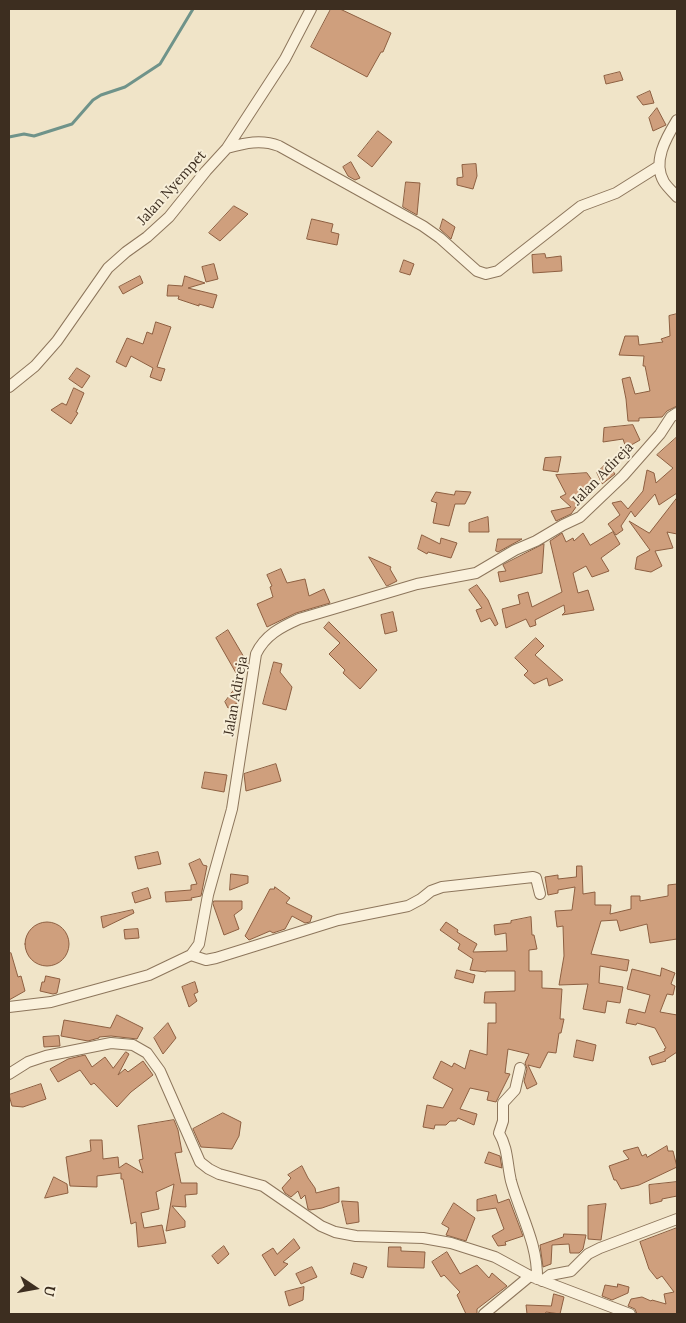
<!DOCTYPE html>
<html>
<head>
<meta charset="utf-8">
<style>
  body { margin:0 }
  #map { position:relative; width:686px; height:1323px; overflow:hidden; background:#f0e4c8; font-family:Lora,serif }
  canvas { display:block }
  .frame { position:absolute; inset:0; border:10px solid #3d2e20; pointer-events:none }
  .north { position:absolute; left:10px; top:1263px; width:50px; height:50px; -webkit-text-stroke:4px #f7eed8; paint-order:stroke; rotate:102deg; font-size:14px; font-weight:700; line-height:20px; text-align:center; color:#3d2e20 }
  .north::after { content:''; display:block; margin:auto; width:18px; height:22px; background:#3d2e20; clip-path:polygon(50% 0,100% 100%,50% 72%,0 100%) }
</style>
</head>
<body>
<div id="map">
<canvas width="686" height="1323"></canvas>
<div class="frame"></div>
<div class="north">U</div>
</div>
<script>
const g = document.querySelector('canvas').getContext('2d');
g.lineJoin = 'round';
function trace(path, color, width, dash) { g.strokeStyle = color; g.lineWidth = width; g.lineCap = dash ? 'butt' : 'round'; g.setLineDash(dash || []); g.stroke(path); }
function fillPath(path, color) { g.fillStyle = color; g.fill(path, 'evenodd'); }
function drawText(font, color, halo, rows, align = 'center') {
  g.font = font + ' Lora,serif'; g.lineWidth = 4; g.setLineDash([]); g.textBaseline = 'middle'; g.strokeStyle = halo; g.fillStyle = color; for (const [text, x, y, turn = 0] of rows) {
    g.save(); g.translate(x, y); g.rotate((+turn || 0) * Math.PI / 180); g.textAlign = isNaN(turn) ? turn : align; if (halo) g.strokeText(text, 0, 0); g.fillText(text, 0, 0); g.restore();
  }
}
trace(new Path2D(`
  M9,137L24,134L34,136L72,124L93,100L101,95L125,87L160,64L193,9`), '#6f938a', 3);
const building = new Path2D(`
  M331,9H340L391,33L383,52H381L367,77L311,47Z
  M620,72L623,80L606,84L604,76Z
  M650,91L654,103L643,105L637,97Z
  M657,108L666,125L653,131L649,118Z
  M378,131L392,142L372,167L358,156Z
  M351,162L360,178L355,180L348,176L343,167Z
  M476,164L477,176L473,189L457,185V178L463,177L462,165Z
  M406,182L420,183L417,215L403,207Z
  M234,206L248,214L220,241L209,233Z
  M312,219L333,224L331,232L339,234L337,245L307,239Z
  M443,219L455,227L451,239L440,229Z
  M545,254L546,258L561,256L562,271L533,273L532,255Z
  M404,260L414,264L410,275L400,272Z
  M214,264L218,279L206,282L202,267Z
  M140,276L143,283L123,294L119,287Z
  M185,276L205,283L188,288L217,295L213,308L199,304V306L178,299L179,296H167L168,285L182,286Z
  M677,314V406L667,411L662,417L639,418V421H628L626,399L622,379L630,377L635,394L650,391L645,366H643L644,356L619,355L625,336H638L639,345L663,342L661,339L670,336L669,316Z
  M156,322L171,327L157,367L165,369L161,381L150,377L153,368L131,356L126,367L116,362L127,338L143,344L147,332L152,334Z
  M77,368L90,376L82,388L69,379Z
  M74,388L84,393L76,412L78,413L71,424L51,410L62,403L66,405Z
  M633,425L640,440L626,448L623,439L603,442L604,428Z
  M677,437V493L659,505L655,494L635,517L631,511L621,526L623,530L616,535L608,524L620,515L612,503L621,501L628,509L643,491L647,470L654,473L656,483L673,468L657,455Z
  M561,457L558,472L543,470L545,458Z
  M607,463L615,474L602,484L597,473Z
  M587,473L594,483L590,490L589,489L571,514L556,521L551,511L571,507L560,497L566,494L556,475Z
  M456,491L471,492L465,504H455L449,526L433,523L437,503L431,501L436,492L454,495Z
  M677,498V534L667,532L673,548L655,551L662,566L651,572L635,569L637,557L650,550L629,521L649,533Z
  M488,517L489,532H469V523Z
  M613,532L620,544L601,558L609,571L592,577L586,566L573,573L578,593L588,590L594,610L562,615L565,612L564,605L535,620L536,625L530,627L526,619L506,628L502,609L520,604L518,595L528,592L532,607L562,592L550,541L562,533L566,542L573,538L574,541L583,533L590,545Z
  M422,535L440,544L441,538L457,543L451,558L428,552L427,554L418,549Z
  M498,539H522L498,552L496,551Z
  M544,544L542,573L500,582L498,572L506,571L503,565Z
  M369,557L391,567L390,569L397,581L387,586Z
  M281,569L287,583L305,579L309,596L324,589L330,603L296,613L267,627L257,604L273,597L270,587L272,586L267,575Z
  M477,585L488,600L498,624L495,626L490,618L481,622L476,610L482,608L469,590Z
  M393,612L397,631L385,634L381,615Z
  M329,622L377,670L360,689L343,673L345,670L329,654L340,643L324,628Z
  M228,630L248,664L247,666L236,673L216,638Z
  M536,638L544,646L535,655L563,680L549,686L547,678L534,684L524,675L528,671L515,658Z
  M274,662L282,664L280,672L292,687L286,710L263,704Z
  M234,690L239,694V702L228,708L225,702Z
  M276,764L281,781L246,791L244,774Z
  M205,772L227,775L224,792L202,788Z
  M158,852L161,864L138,869L135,857Z
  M200,859L203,865L207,866L201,896L191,898L192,900L166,902L165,892L191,890V885L197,884L189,864Z
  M577,866H582L583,894L595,892V905H611L610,914L631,909V896H640V901L668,896V885L677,884V939L650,943L647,924L620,931L617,920L601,921L591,954L629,960L627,971L600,966L599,983L623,987L620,1003L607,1001L605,1013L583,1009L588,984L559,985L564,956L563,926L557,927L555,911L572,910L575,887L558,890V893L548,895L545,877L558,875V879L576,877Z
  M231,874L248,876V883L230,890Z
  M275,887L290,898L286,903L312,916L310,922L305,923L292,916L285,929L273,933L270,931L249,940L245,936L270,889H274Z
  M148,888L151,898L135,903L132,893Z
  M214,901H242V909L234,915L239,929L224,935L213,904Z
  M133,910L134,913L103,928L101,917Z
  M531,917L532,935H534L537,949L529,950V971H542V988L562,989L560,1019H564L561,1033H559L556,1053L548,1052L540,1068L528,1065L537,1084L527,1089L524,1081L527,1069L525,1063L529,1054L508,1049L505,1073L510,1074L496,1102L487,1100L489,1092L470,1088L460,1109L477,1114L474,1125L458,1118L456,1121H450L446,1125H435L434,1129L423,1127L427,1105L443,1108L453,1089L433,1078L441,1061L452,1067L454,1063L465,1069L470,1050L487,1055L488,1023H496V1003H484L485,992L515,991V971H486V972L470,970L473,959L458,949L460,944L440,930L446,922L458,930L457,932L477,944L473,952L507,951L506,933L495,935L494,925L511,923V921Z
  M25 944a22 22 0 1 1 44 0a22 22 0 1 1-44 0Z
  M138,929L139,938L125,939L124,930Z
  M11,953L18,977L21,976L25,991L9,1000V954Z
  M662,968L675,973L671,984L675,986L673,995L667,994L660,1012L677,1015V1052L665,1060L666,1061L652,1065L649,1057L665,1051L664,1049L666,1048L655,1028L637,1023L636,1025L626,1023L629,1009L645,1013L650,995L627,989L632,969L660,976Z
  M457,970L475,975L473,983L455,978Z
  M46,976L60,979L57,993L53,994L40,991L42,982H44Z
  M195,982L198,992L194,994L197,1001L189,1007L182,987Z
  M117,1015L143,1028L137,1039L111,1036L99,1037V1038L88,1041L61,1036L64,1020L110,1028Z
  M168,1023L176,1038L163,1054L154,1038Z
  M59,1036L60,1046L44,1047L43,1037Z
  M577,1040L596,1045L593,1061L574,1057Z
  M126,1052L129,1054L118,1075L125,1069L128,1072L143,1061L153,1075L131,1092L117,1107L94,1083L91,1085L80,1070L58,1082L50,1069L68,1059L85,1055L92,1067L105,1057L113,1068Z
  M41,1084L46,1099L23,1107L12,1106L9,1095Z
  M223,1113L241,1122L239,1136L232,1149L201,1147L193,1129Z
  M174,1120L178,1130L182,1152L175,1153L181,1183H197V1194L185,1195L186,1207L172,1206L185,1221V1227L166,1231L174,1184L156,1192L159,1209L141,1213L144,1228L162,1225L166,1243L138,1247L136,1222L131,1224L123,1179H121V1173L97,1176V1187L70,1186L66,1157L91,1151L90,1140H102L103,1159L118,1157L119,1168L126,1163L143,1173L139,1160L143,1159L138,1126Z
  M667,1146L668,1151H673L677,1167L639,1185L621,1189L616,1180H614L609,1166L629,1159L623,1151L638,1147L642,1156L646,1154L647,1157Z
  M489,1152L500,1156L502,1168L485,1163Z
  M302,1166L308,1178L315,1188L316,1193L339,1187V1202L322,1208L310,1210L308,1209L305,1195L301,1199L298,1191L291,1197L285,1193L282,1188L291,1178L288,1175Z
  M54,1177L67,1184L68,1193L45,1198Z
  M677,1182V1196L662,1199V1201L650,1204L649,1185Z
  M496,1195L498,1203L509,1199L523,1236L505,1242L506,1245L498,1246L492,1236L504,1229L496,1208L477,1211V1200Z
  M342,1201L358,1202L359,1222L347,1224Z
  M454,1203L475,1218L466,1241L446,1235L449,1228L442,1224Z
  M606,1204L601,1240L588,1239V1206Z
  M677,1228V1314H637L635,1309L628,1306L631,1299L642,1297L651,1301L652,1300L666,1304L664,1294L674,1292L662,1276L657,1279L649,1269L640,1242Z
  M564,1234L586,1235L583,1249L579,1253H570L569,1244L552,1245L551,1264L543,1267L540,1245L563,1237Z
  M294,1239L300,1248L283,1262L288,1264L275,1276L262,1255L273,1248L277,1254Z
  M224,1246L229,1254L218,1264L212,1256Z
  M389,1247H401V1251L425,1252L424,1268L388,1267Z
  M447,1252L460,1274L477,1265L489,1278L492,1273L507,1286L477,1309V1314H466L457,1295L460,1292L444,1275L441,1277L432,1262Z
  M354,1263L367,1267L363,1278L351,1274Z
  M312,1267L317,1277L301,1284L296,1274Z
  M618,1284L629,1287L628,1293L612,1300L602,1296L605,1285L617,1287Z
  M304,1287L303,1300L289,1306L285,1292Z
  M554,1294L564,1297L560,1314L546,1312L545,1314H527L526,1305L551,1306Z`);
fillPath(building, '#cf9f7d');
trace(building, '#8d5f41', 1);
const minor = new Path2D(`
  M677,120C666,138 652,162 664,182C668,188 673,192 677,197
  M227,148C245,143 261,139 279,146L423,226L440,238L477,271L486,274L498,271L581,206L616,193L659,166
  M9,387L35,366L57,341L108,268L126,252L147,237L169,217L206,171L227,148L285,59L311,9
  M191,955L206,960L216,958L338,920L408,906L421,899L431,891L442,887L533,877L536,878L540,894
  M9,1007L51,1002L149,975L191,955L199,944L208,895L232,809L256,654C265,635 281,627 299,619L417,584L476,573L515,550L536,541L563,525L580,517L623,476L660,434L671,417L677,413
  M520,1068L515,1090L503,1103V1121L499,1133C508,1148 507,1164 511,1181C520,1214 538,1244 537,1279
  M9,1074L28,1062L46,1056L111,1043L133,1045L147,1053L160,1071L200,1162L209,1169L219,1174L263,1186L321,1226L335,1232L356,1236L423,1238L451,1243L495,1257L530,1276L630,1314
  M542,1281L550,1275L571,1271L588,1254L600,1248L677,1219
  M484,1314L530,1276`);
trace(minor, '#8d765c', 12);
trace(minor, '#faf1dc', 10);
drawText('14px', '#3d2e20', '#f7eed8', [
  ["Jalan Nyempet",172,188,-48],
  ["Jalan Adireja",603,474,-46],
  ["Jalan Adireja",236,696,-80]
]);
</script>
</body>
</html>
